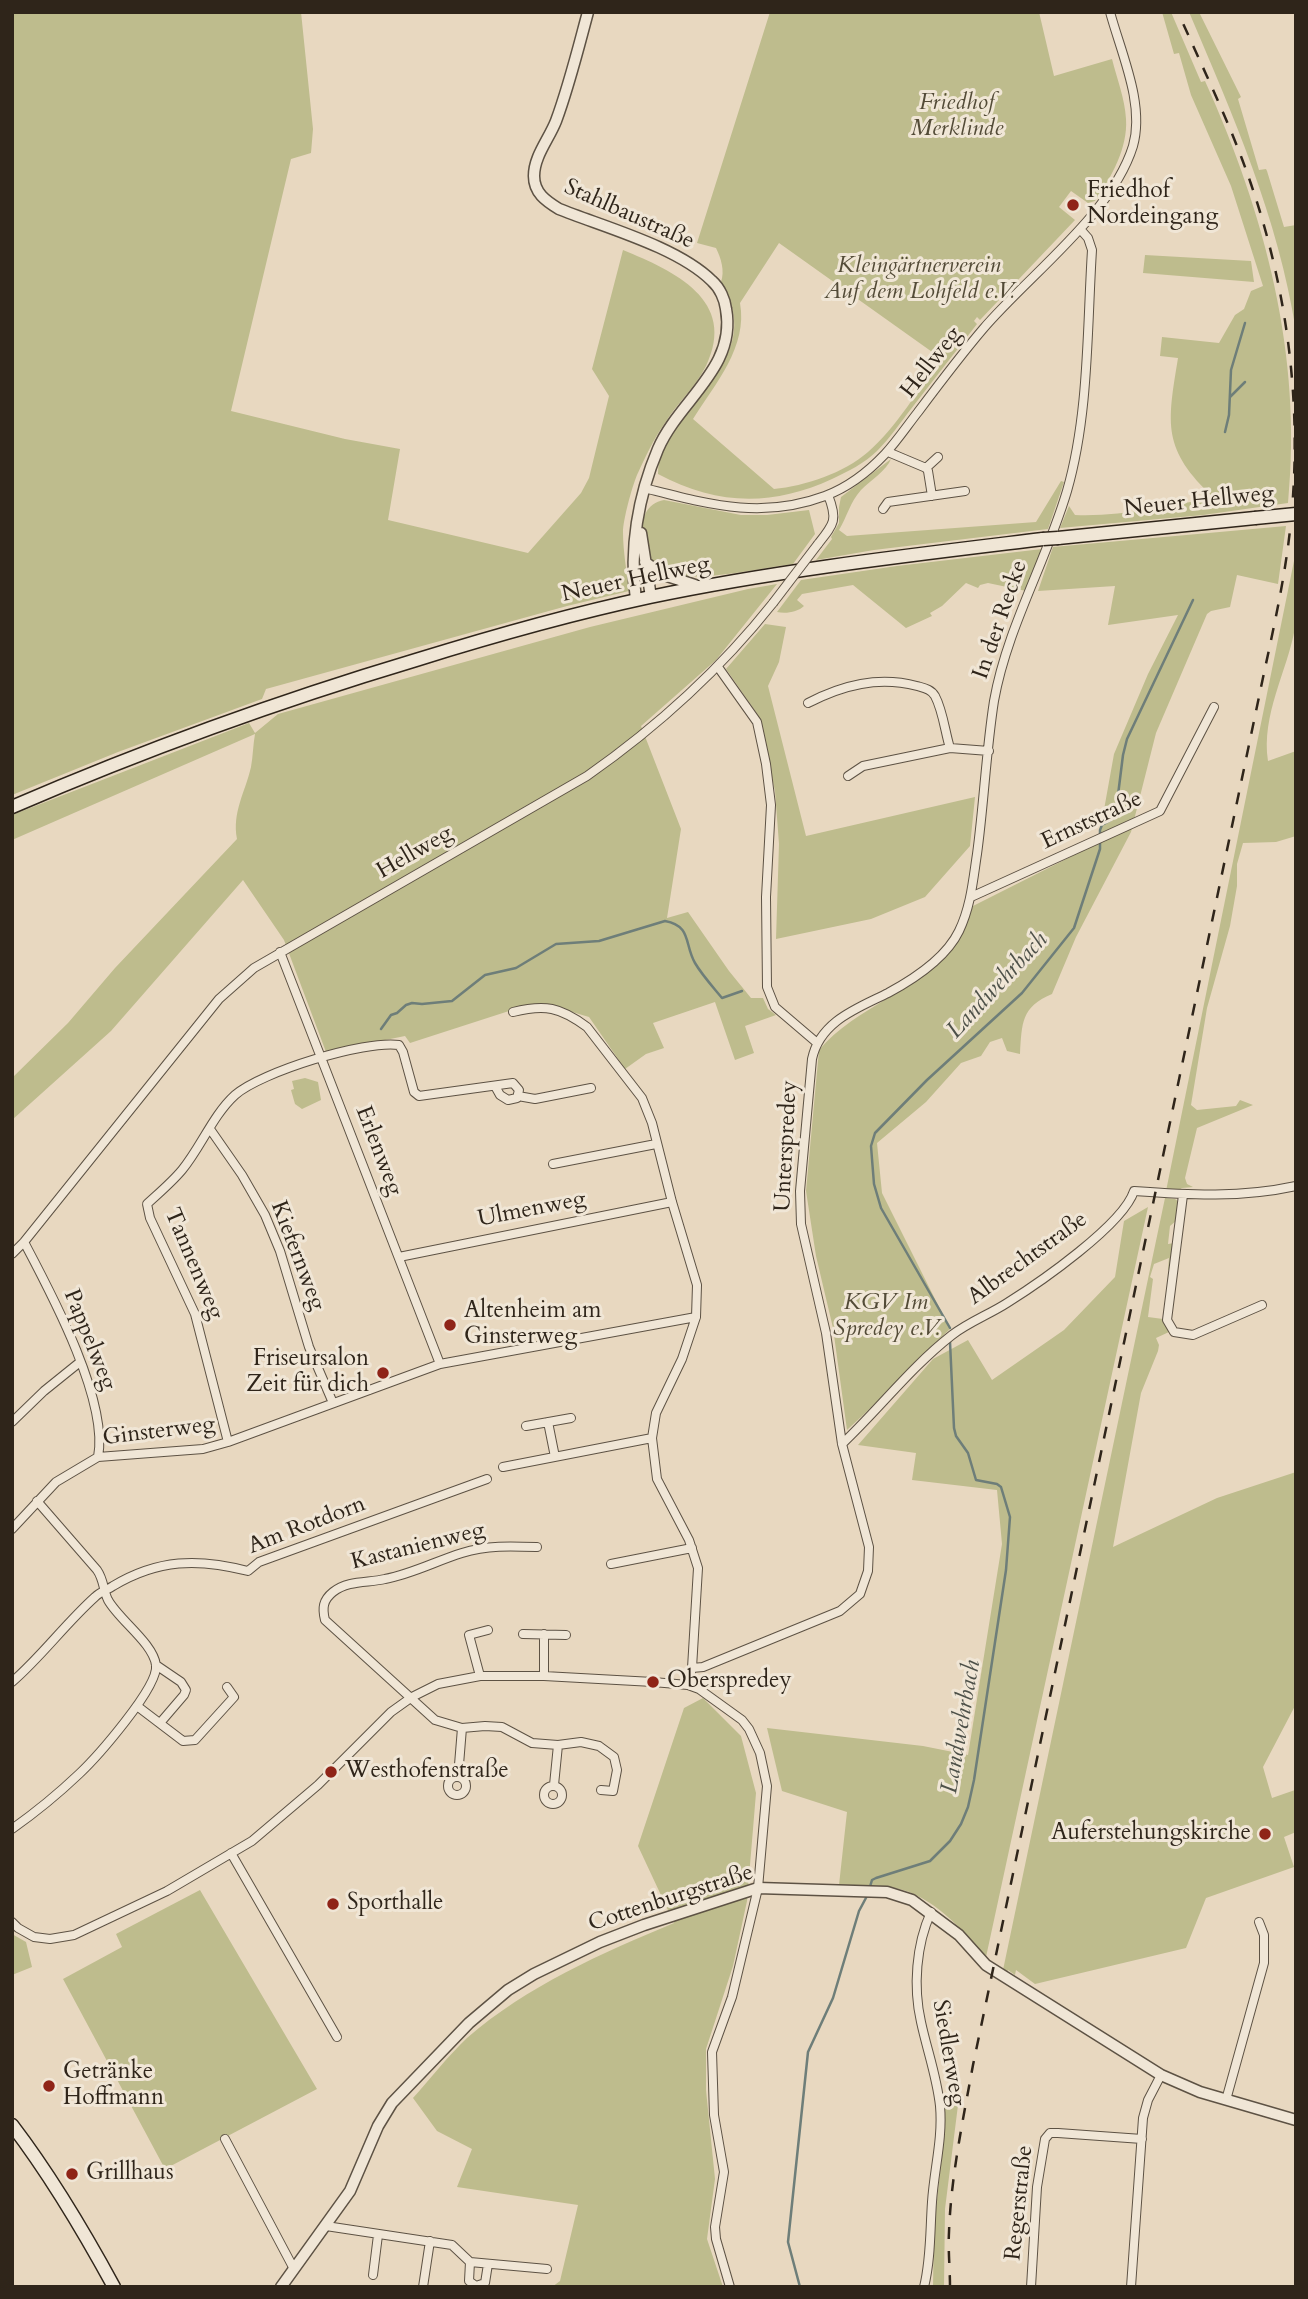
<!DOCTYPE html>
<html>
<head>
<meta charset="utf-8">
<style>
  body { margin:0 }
  #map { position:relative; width:1308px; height:2299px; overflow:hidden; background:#e8d8c0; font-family:Cardo,serif }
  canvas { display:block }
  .frame { position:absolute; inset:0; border:14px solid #2f251a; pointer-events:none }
</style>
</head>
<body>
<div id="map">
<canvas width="1308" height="2299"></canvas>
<div class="frame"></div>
</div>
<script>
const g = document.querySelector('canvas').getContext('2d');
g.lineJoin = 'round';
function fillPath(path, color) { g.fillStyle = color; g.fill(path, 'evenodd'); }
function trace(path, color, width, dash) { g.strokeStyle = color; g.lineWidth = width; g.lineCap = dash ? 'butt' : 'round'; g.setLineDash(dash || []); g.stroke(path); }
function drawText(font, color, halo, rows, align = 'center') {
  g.font = font + ' Cardo,serif'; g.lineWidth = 6; g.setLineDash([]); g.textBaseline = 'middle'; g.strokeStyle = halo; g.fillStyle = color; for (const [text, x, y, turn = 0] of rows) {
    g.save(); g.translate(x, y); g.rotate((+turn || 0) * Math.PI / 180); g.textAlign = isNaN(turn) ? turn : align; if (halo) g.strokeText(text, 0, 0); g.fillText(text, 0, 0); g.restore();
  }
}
fillPath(new Path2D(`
  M12,12H301L313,129L311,153L291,159L231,411L345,439L400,449L388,520L528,553L581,493L589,478L609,396L592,369L623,250C674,271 738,300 706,366C695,388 677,403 665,423C654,438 645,458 637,475C632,487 623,520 623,532C623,552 627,572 629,591L567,606L266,689L262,699L118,752L12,795Z
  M770,12H1039L1054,76L1112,59C1117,79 1125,99 1126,119C1128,148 1111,178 1095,201L1088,203L1071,191L1059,207L1075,220L980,320L977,317L974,321L977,324C955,352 933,381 911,409C900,423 890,438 877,451C865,463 847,472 832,479C771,507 716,505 658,474C660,399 772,368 721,282C725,271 721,258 716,248L697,243ZM779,243L942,359C919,388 896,428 868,452C844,473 805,486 774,489L693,419C715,384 748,347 740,303Z
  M1162,12H1171L1201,82L1205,81C1265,214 1303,356 1288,503L1203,515L1060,528L1069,506L1075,515C1121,517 1169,505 1214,498C1162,449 1167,425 1178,358L1160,356L1162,337L1219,343L1235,315L1244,309L1251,291L1263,286L1231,186L1191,95L1179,53L1174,54Z
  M1189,12H1199L1241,97L1238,99L1259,170L1266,169L1267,171L1284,227L1296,225V331C1278,217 1234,118 1189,12Z
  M1145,255L1251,261L1254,282L1143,273Z
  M891,459C887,470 871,480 861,490C850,502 847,517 839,530L847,536L1036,522L1061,481L1064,482L1048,529L874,550L816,560L832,539L831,537L839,523V507L841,497Z
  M664,500L741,515H767L809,510L815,534L793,564C760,568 700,583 670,573C640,564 629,506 664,500Z
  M1286,526L1278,584L1237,575L1230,607L1211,611L1207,614L1156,733L1131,832L1076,937L1052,994C1021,1007 1022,1023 1020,1054L1007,1051L1002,1038L990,1042L981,1056L961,1063L926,1102L877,1143L882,1193L950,1329C915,1362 883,1398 847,1430L833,1328L816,1256L806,1191L819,1050C857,1005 919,992 955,945C964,934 968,919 973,906L1098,843L1114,754L1148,674L1178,615L1108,625L1115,586L1038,591L1053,547Z
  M1042,549L1026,591L988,583L980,585L978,588L966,583L942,606L930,613L932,616L906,628L853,585L802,594L797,600L804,606C798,612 786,614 777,612L801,580L897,566Z
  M1296,551C1296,575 1299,603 1295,628C1287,672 1261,715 1268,761L1296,751V836L1276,842L1243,843L1237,864V886L1230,926L1207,1008L1191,1105L1197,1110L1236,1106L1240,1100L1253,1105L1197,1128L1185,1178L1187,1184L1193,1187L1182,1188L1177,1191H1166Z
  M777,584L716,660L641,726L681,829L667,918L688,912L729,971L751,998H763L768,1009L776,1015L745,1026L754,1053L735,1060L715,1002L653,1023L664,1048L646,1054L625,1069L589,1017L542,1003L509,1011L410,1043L405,1036L326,1052L284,940L243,880L111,1031L12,1120V1078L68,1023L115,968L237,839C232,812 245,793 251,767C253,756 253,745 255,734L12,840V815L249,723L255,733L278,714L590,627L748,589Z
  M765,624L786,627L779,662L768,686L806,836L975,797L970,846L925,897L871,919L776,939L779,844L775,791L758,715L726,669Z
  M305,1078L318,1082L321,1100L302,1109L295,1104L291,1090L294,1089L292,1081Z
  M1165,1198L1175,1199L1179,1202L1177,1220L1170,1226L1168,1244L1174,1243L1171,1269L1168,1270L1169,1258L1154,1264L1150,1277L1153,1279L1148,1317L1163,1319L1169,1332L1156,1338L1159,1345L1158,1351L1141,1393L1113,1547L1217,1498L1296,1472V1704L1263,1767L1272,1798L1295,1790L1296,1794V1832L1284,1837L1294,1867L1206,1898L1186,1948L1035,1984L1016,1970L1015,1975L1008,1970L1007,1973L1003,1970Z
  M1148,1207L986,1957C963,1930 932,1895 895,1888C877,1884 857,1886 839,1885L847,1812L782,1791L767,1728L923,1746L968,1755L1002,1544L997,1490L912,1480L916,1453L858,1445L933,1359L968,1340L992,1380L1064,1330L1115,1277L1124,1221Z
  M703,1698L741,1736L756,1793L747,1901L733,1966L706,2049V2090L715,2179L707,2239L723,2287H552L560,2281L578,2205L457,2187L472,2149L437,2131L413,2098C431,2078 448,2056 467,2038C527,1986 602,1953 674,1923L638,1846L684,1708Z
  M200,1890L317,2089L165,2169L63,1979L122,1947L116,1934Z
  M12,1934L26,1942L32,1967L12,1975Z
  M943,2094L959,2097L945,2209L944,2287H933L934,2225L945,2130Z`), '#bebc8d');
trace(new Path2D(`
  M1230,397L1245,382
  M1225,432L1229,415L1231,370L1245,323
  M381,1029L391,1015L397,1013L406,1005L412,1003L422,1004L452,1001L485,975L516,968L556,944L599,941L665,921C692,926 684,944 695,963C702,975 713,987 722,998L742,991
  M950,1328L881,1208L874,1184L872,1159L871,1146L875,1133L927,1080L1022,993L1074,928L1100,849V830L1102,825L1111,820L1116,811L1123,755L1127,739L1193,600
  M869,1890L872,1880L876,1878L930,1861L950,1841L961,1824L968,1807L974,1780L1006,1570L1010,1517L1001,1487L997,1484L976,1480L968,1453L956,1436L954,1428L950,1342
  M800,2287L788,2242L808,2052L833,1998L859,1911L867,1896`), '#6e7e79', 2.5);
const minor = new Path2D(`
  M888,452L926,468
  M926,468L928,471L932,496
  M926,468L938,457
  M644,488C708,504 761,520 825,496C849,487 868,472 885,454C897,441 907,426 918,412C939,384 960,356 983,329C1029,275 1112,214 1133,146C1145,104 1121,53 1110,12
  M883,509L888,502L965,491
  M818,544C834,524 838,520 828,495
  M718,667L757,722L766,764L771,805L766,897L767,987L775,1007L816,1042
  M808,703C843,685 878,676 917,686C924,688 931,689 935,696C943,711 945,732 950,748
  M848,776L863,766L950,748L989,751
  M971,897L1160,811L1214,707
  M280,952L440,1364
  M513,1012C545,1004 560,1007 587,1027L642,1098L652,1123L672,1202L697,1285L696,1317L682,1359L656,1413L652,1438L657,1479L689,1540L698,1568L692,1668L688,1685
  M518,1096L535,1099L591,1088
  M210,1129L242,1175L265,1215L280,1251L309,1347L333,1403
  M553,1164L656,1144
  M1183,1195L1167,1320L1174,1332L1193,1335L1262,1305
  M24,1242C51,1293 109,1401 98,1457
  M12,1254L24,1242L219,999L254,968L587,776C657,727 719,671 773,603
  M399,1257L672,1202
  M12,1422L44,1391L80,1362
  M548,1422L555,1457
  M526,1426L571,1418
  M228,1442L195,1314L150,1218L147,1204C159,1193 172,1182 182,1170C201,1147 213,1115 235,1095C261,1072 364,1040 399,1045L403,1052L414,1092L419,1096L513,1083L519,1090L517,1098L508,1100L500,1095L495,1086
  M842,1444C880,1408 911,1367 952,1335C969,1322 990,1314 1007,1303C1039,1283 1123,1225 1134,1191C1190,1195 1241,1198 1296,1186
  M503,1467L652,1438
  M12,1529L56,1482L98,1457L203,1449L228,1442L440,1364L696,1317
  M537,1547C511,1546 487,1545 462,1553C436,1561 412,1574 385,1579C368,1583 348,1580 333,1592C323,1600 322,1608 325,1620L435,1720L462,1728L485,1726L502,1727L532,1743L558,1745L581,1742L599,1746L614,1757L617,1770L613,1791L601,1790
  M611,1564L692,1548
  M523,1634L566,1635
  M156,1665L181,1682L186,1690L184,1695L160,1723
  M692,1668L703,1667L840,1611L860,1594L868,1571L869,1547L842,1444L826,1333L801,1224L800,1191L812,1059C820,1021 858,1008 888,993C914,979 946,958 959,931C971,906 973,880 977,854C984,803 986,752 994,701C1007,628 1046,562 1067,491C1089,415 1087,329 1092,250L1088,238L1080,229
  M480,1676L469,1635L488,1630
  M544,1676V1634
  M12,1682C42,1656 65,1624 95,1597C100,1592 107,1590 113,1586C158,1559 198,1558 248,1571L259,1562L487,1479
  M137,1706L183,1741L195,1740L234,1697L227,1687
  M448 1786a9 9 0 1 1 18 0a9 9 0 1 1-18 0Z
  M458,1777L462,1728
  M554,1785L558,1745
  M544 1795a9 9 0 1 1 18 0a9 9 0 1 1-18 0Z
  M12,1829C36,1812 58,1794 79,1774C96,1758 159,1687 156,1665C153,1643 119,1620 108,1600C103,1590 104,1580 97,1570L37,1501
  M231,1853L337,2037
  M12,1922L18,1928L34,1937L50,1939L74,1935L167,1891L252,1841L318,1785L391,1712L412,1697L438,1684L480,1676H544L653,1682L688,1685L699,1689L742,1720L749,1729L760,1753L767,1786L758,1888L732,1997L712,2052L714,2115L724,2172L715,2227L716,2239L730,2287
  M1226,2100L1264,1963V1935L1259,1922
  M225,2139L294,2269
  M326,2226L452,2245L470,2262L547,2269
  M470,2262L469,2281L476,2286L485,2283L488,2264
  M373,2275L378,2235
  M423,2287L430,2241
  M924,2287C931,2259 930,2230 932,2202C934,2170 943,2138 940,2106C937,2077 927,2050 921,2022C913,1987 916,1945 931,1912
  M1031,2287L1037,2187L1045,2139L1050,2133H1058L1142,2139
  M1131,2287L1143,2118L1148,2100L1161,2075`);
const tertiary = new Path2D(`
  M588,12C578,49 569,86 556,121C549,139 534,156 534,176C534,193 546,201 559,209C604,227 678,247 712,281C720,288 725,300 726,309C737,368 679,400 658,449C638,496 629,549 636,600
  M641,533L651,597
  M645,562L661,574L701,587
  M281,2287L350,2191L378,2126L392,2103L469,2023L508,1990L534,1974L600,1942L644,1925L758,1888L887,1892L912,1900L959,1935L986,1965L1161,2075L1200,2092L1296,2120`);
const secondary = new Path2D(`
  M1058,538L1255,518
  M12,807C144,750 279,701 416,660C493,636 571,614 650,597C779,570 912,555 1043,539
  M12,2125C51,2176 83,2230 114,2287`);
trace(minor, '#5d5244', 10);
trace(tertiary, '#5d5244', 13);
trace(secondary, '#2f251a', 15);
trace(minor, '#f0e6d6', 8);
trace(tertiary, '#f0e6d6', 10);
trace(secondary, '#f0e6d6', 12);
trace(new Path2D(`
  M950,2287C950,2269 948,2250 949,2232C951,2176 963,2120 973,2065L1260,692C1271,639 1284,585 1290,530C1303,413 1289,295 1251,184C1231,125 1203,69 1178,12`), '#2f251a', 2.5, [12, 12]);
const minorBridge = new Path2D(`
  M773,603L818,544`);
const secondaryBridge = new Path2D(`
  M1255,518L1296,514
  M1043,539L1058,538`);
trace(minorBridge, '#5d5244', 10, []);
trace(secondaryBridge, '#2f251a', 15, []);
trace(minorBridge, '#f0e6d6', 8);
trace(secondaryBridge, '#f0e6d6', 12);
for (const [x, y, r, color] of [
  [1073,205,7,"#8f2418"],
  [450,1325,7,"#8f2418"],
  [383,1373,7,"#8f2418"],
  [653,1682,7,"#8f2418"],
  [331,1772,7,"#8f2418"],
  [1265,1834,7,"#8f2418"],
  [333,1904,7,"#8f2418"],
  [49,2086,7,"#8f2418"],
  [72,2174,7,"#8f2418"]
]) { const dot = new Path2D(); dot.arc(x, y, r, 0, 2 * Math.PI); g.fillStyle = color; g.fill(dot); trace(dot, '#f0e6d6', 2.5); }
drawText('italic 23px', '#534b37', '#f0e6d6', [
  ["Friedhof",957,104],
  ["Merklinde",957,130],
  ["Kleingärtnerverein",919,267],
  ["Auf dem Lohfeld e.V.",919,293],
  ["KGV Im",886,1304],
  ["Spredey e.V.",886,1330]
]);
drawText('23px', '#2f251a', '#f0e6d6', [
  ["Friedhof",1087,192],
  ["Nordeingang",1087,218],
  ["Altenheim am",464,1312],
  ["Ginsterweg",464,1338],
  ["Friseursalon",369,1360,"right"],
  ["Zeit für dich",369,1386,"right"],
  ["Oberspredey",667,1682],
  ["Westhofenstraße",345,1772],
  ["Auferstehungskirche",1251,1834,"right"],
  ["Sporthalle",347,1904],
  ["Getränke",63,2073],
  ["Hoffmann",63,2099],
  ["Grillhaus",86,2174]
], 'left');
drawText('23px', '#2f251a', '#f0e6d6', [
  ["Stahlbaustraße",629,215,24],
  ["Hellweg",932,363,-52],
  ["Neuer Hellweg",1199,502,-6],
  ["Neuer Hellweg",636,580,-12],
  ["In der Recke",1001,620,-71],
  ["Ernststraße",1092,821,-25],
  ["Hellweg",415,853,-30],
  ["Unterspredey",787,1146,-87],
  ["Erlenweg",378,1151,69],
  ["Ulmenweg",532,1210,-11],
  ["Kiefernweg",297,1256,69],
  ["Albrechtstraße",1028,1259,-36],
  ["Tannenweg",193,1264,67],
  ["Pappelweg",89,1340,68],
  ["Ginsterweg",159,1432,-7],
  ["Am Rotdorn",307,1526,-21],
  ["Kastanienweg",418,1547,-14],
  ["Cottenburgstraße",671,1899,-18],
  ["Siedlerweg",948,2053,80],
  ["Regerstraße",1020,2203,-84]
]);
drawText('italic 24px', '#4e5149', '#f0e6d6', [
  ["Landwehrbach",998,986,-47],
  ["Landwehrbach",962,1727,-80]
]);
</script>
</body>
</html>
